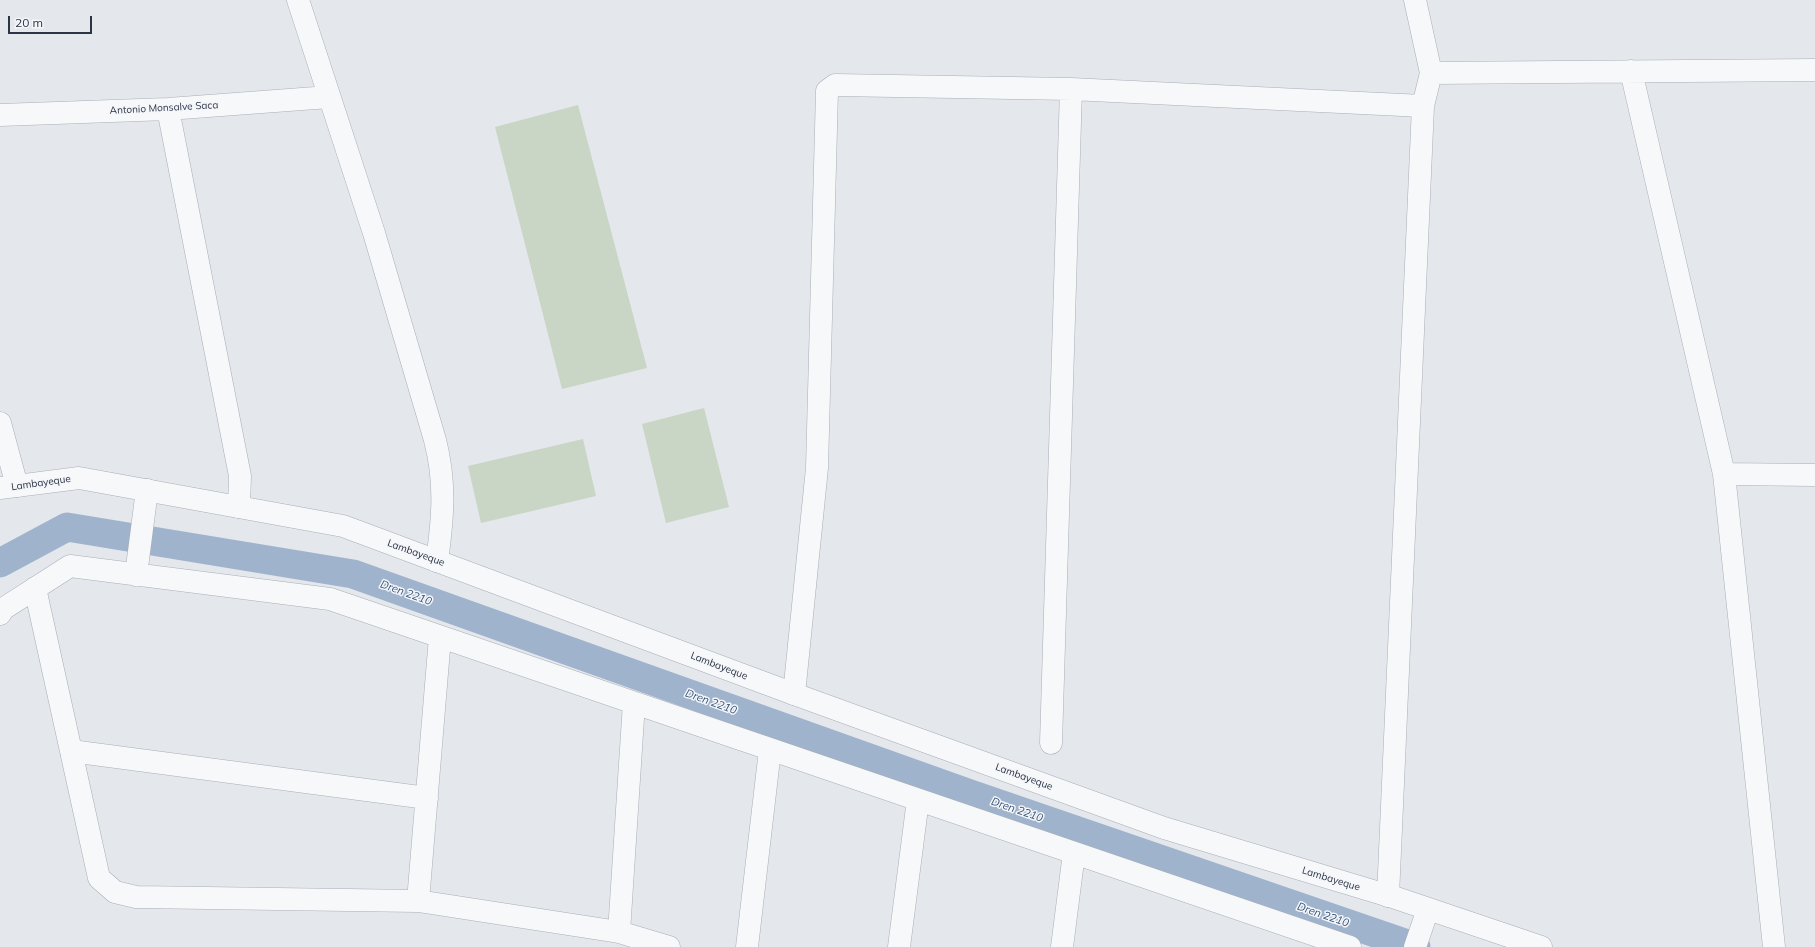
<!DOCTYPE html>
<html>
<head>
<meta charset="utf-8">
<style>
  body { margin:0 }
  #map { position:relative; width:1815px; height:947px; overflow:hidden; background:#e4e7ec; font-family:Mulish,sans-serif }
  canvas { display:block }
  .scale { position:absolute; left:8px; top:16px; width:84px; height:18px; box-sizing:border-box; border:2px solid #2b3445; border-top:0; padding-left:5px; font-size:12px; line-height:14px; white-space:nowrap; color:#2b3445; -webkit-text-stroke:3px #f4f6f9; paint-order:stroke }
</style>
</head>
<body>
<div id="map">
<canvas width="1815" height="947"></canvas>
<div class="scale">20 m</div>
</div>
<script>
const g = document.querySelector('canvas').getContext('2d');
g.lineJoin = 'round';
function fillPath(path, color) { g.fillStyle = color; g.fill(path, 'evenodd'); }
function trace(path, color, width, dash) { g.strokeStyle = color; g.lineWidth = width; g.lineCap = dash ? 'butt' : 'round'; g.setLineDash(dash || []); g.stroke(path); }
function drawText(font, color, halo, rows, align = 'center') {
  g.font = font + ' Mulish,sans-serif'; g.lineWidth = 3; g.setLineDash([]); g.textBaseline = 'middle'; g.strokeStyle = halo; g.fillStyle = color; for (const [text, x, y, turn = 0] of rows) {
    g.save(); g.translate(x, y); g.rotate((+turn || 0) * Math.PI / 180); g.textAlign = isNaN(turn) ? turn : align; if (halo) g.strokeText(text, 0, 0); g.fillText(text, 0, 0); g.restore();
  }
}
fillPath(new Path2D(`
  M578,105L647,368L562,389L495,127Z
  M704,408L729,507L666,523L642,424Z
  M583,439L596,496L481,523L468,466Z`), '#c9d6c5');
trace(new Path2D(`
  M0,563L67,527L353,574L970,794L1416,947`), '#9fb4cc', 29);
const minor = new Path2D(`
  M298,0L374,233L435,440C446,483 443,517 437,561
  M1631,71L1724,474L1774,947
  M1431,73L1815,70
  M168,109L240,476L239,507
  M0,115L168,109L329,97
  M0,423L17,486
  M1724,474L1815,475
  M136,575L147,490
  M35,588L99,878L115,892L136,897L418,901L619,932L669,947
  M0,614L3,609L70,566L330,599L1350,947
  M794,694L817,468L827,91L835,85L1071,89L1423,106
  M1051,743L1071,89
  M71,751L427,798
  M1388,896L1423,106L1431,73L1415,0
  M418,901L440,637
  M619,932L634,703
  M747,947L770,750
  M899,947L918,800
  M1062,947L1074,853`);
const tertiary = new Path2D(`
  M0,488L79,478L343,526L794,694L1164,828L1396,898L1541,947
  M1415,947L1428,909`);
trace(minor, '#a9aeb7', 23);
trace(tertiary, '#a9aeb7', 23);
trace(minor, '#f7f8fa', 22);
trace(tertiary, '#f7f8fa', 22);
drawText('10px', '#2b3445', '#f4f6f9', [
  ["Antonio Monsalve Saca",164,108,-3],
  ["Lambayeque",41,483,-8],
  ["Lambayeque",416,553,20],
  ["Lambayeque",719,666,21],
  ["Lambayeque",1024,777,20],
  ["Lambayeque",1331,879,17]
]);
drawText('italic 11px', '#34527a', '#f4f6f9', [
  ["Dren 2210",406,593,20],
  ["Dren 2210",711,702,20],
  ["Dren 2210",1017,810,19],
  ["Dren 2210",1323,915,19]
]);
</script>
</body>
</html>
